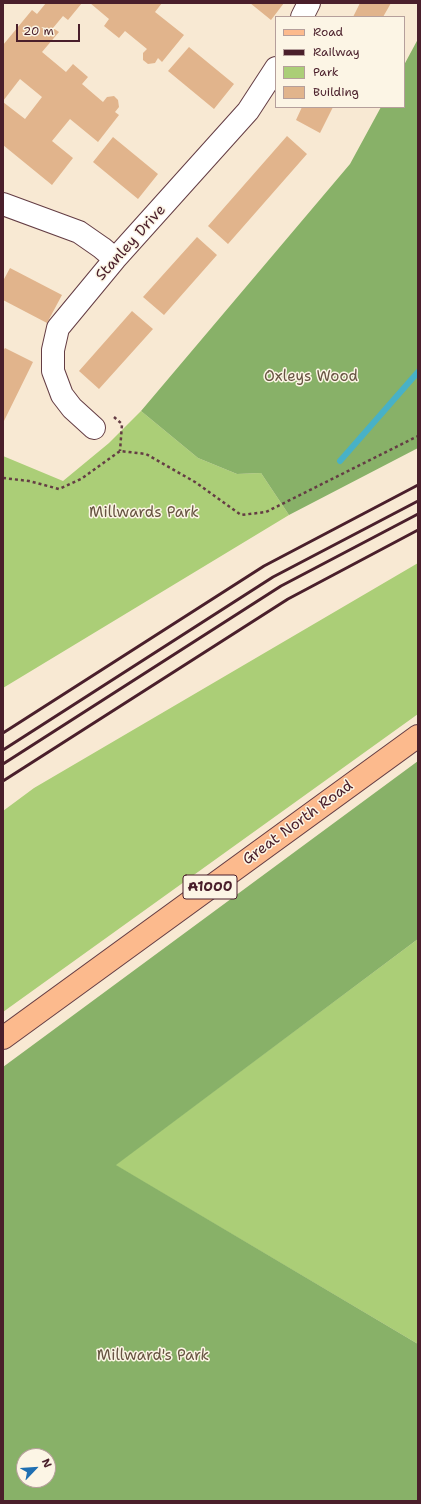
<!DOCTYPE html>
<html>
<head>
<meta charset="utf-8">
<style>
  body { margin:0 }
  #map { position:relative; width:421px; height:1504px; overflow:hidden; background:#f8e9d3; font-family:"Shantell Sans",sans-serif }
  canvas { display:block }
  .frame { position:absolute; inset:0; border:4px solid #4a1f2b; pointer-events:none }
  .legend { position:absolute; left:275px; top:16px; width:130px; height:92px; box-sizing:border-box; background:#fcf5e5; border:1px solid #b59f9b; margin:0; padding:5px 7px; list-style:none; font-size:12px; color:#4a1f2b }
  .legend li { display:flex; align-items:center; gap:8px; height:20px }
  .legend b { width:20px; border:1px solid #b59f9b }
  .north { position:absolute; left:16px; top:1448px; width:40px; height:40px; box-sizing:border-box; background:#fcf5e5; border:1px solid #b59f9b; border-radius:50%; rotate:65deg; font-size:11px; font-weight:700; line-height:16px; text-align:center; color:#4a1f2b }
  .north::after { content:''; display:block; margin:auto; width:14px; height:18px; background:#1f6fb2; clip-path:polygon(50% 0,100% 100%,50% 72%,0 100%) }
  .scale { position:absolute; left:16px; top:24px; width:64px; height:18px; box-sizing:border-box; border:2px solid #4a1f2b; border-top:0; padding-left:5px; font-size:12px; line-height:14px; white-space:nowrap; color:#4a1f2b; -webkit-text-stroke:3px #fcf5e5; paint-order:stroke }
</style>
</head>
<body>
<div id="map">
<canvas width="421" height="1504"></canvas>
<div class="frame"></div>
<ul class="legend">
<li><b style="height:5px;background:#fcba8d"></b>Road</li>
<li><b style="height:5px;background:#4a1f2b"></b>Railway</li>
<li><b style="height:11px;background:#abce77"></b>Park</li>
<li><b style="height:11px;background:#e1b48c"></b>Building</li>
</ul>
<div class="north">N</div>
<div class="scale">20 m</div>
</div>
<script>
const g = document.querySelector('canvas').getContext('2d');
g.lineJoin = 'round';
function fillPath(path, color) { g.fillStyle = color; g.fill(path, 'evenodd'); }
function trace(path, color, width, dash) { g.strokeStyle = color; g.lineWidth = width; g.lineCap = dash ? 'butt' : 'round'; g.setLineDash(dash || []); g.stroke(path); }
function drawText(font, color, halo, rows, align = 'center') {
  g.font = font + ' "Shantell Sans",sans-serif'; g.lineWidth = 3; g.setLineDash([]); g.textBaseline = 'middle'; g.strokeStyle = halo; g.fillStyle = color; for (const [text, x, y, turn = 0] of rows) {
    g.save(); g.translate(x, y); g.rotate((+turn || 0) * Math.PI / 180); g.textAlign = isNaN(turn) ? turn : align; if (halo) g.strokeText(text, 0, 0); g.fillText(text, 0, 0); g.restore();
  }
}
fillPath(new Path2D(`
  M141,411L198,458L237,474L261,473L289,515L3,688V456L63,481L109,443Z
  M418,563V714L3,1012V811L34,788Z
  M418,939V1344L115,1165Z`), '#abce77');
fillPath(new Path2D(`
  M418,39V448L289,515L261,473L237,474L198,458L141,411L350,164L381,107H404V65Z
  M418,761V939L116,1165L418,1344V1501H3V1067ZM24,1456H48V1480H24Z`), '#88b168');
trace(new Path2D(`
  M340,461L418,372`), '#48b1c7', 6);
fillPath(new Path2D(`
  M46,3H82L68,20L63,16L53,28L59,32L42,52L66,72L73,64L88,77L82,84L103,102L107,97L114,96L118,100L119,107L115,112L119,115L98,142L70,119L52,141L73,158L52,185L3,145V102L25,119L42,97L20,79L3,101V45L32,10L37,14Z
  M90,3H162L155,12L184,35L162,62L158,58L155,63L148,64L143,60V53L147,49L125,31L119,38L104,26L109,19Z
  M250,3H284L271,20Z
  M360,3H391L383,17H353Z
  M189,47L234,84L214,109L168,71Z
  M302,107H333L320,133L296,120Z
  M287,136L307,154L228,244L208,226Z
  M113,137L158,174L138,199L93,162Z
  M197,237L217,255L164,315L143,297Z
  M10,268L62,295L47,323L3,300V281Z
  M132,311L153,329L99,389L79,371Z
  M5,348L33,362L3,423V351Z`), '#e1b48c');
const street = new Path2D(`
  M302,17L309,3
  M3,204L79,232L102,248L115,259
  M94,428L72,408L62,395L53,371V350L58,328L115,259L248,111L276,68`);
const primary = new Path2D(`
  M3,1038L418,736`);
trace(street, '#643d44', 24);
trace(primary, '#643d44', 24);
trace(new Path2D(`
  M114,417L122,424L120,451
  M3,478L29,481L59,489L81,479L120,451L146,454L195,482L241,515L266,512L418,436`), '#643d44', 2.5, [3, 3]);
trace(street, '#fff', 22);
trace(primary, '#fcba8d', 22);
trace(new Path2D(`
  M3,733L264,566L418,485
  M3,750L273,577L418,501
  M3,764L281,586L418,514
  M3,781L288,599L418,530`), '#4a1f2b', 3);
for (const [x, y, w] of [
  [210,887,54]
]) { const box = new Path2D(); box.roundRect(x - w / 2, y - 12, w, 24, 3); g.fillStyle = '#fcf5e5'; g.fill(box); trace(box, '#4a1f2b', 1); }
drawText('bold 14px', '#4a1f2b', null, [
  ["A1000",210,887]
]);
drawText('15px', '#4a1f2b', '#fcf5e5', [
  ["Stanley Drive",131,243,-48],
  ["Great North Road",298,823,-36]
]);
drawText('15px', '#675442', '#fcf5e5', [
  ["Oxleys Wood",311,377],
  ["Millwards Park",144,513],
  ["Millward's Park",153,1356]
]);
</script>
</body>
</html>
